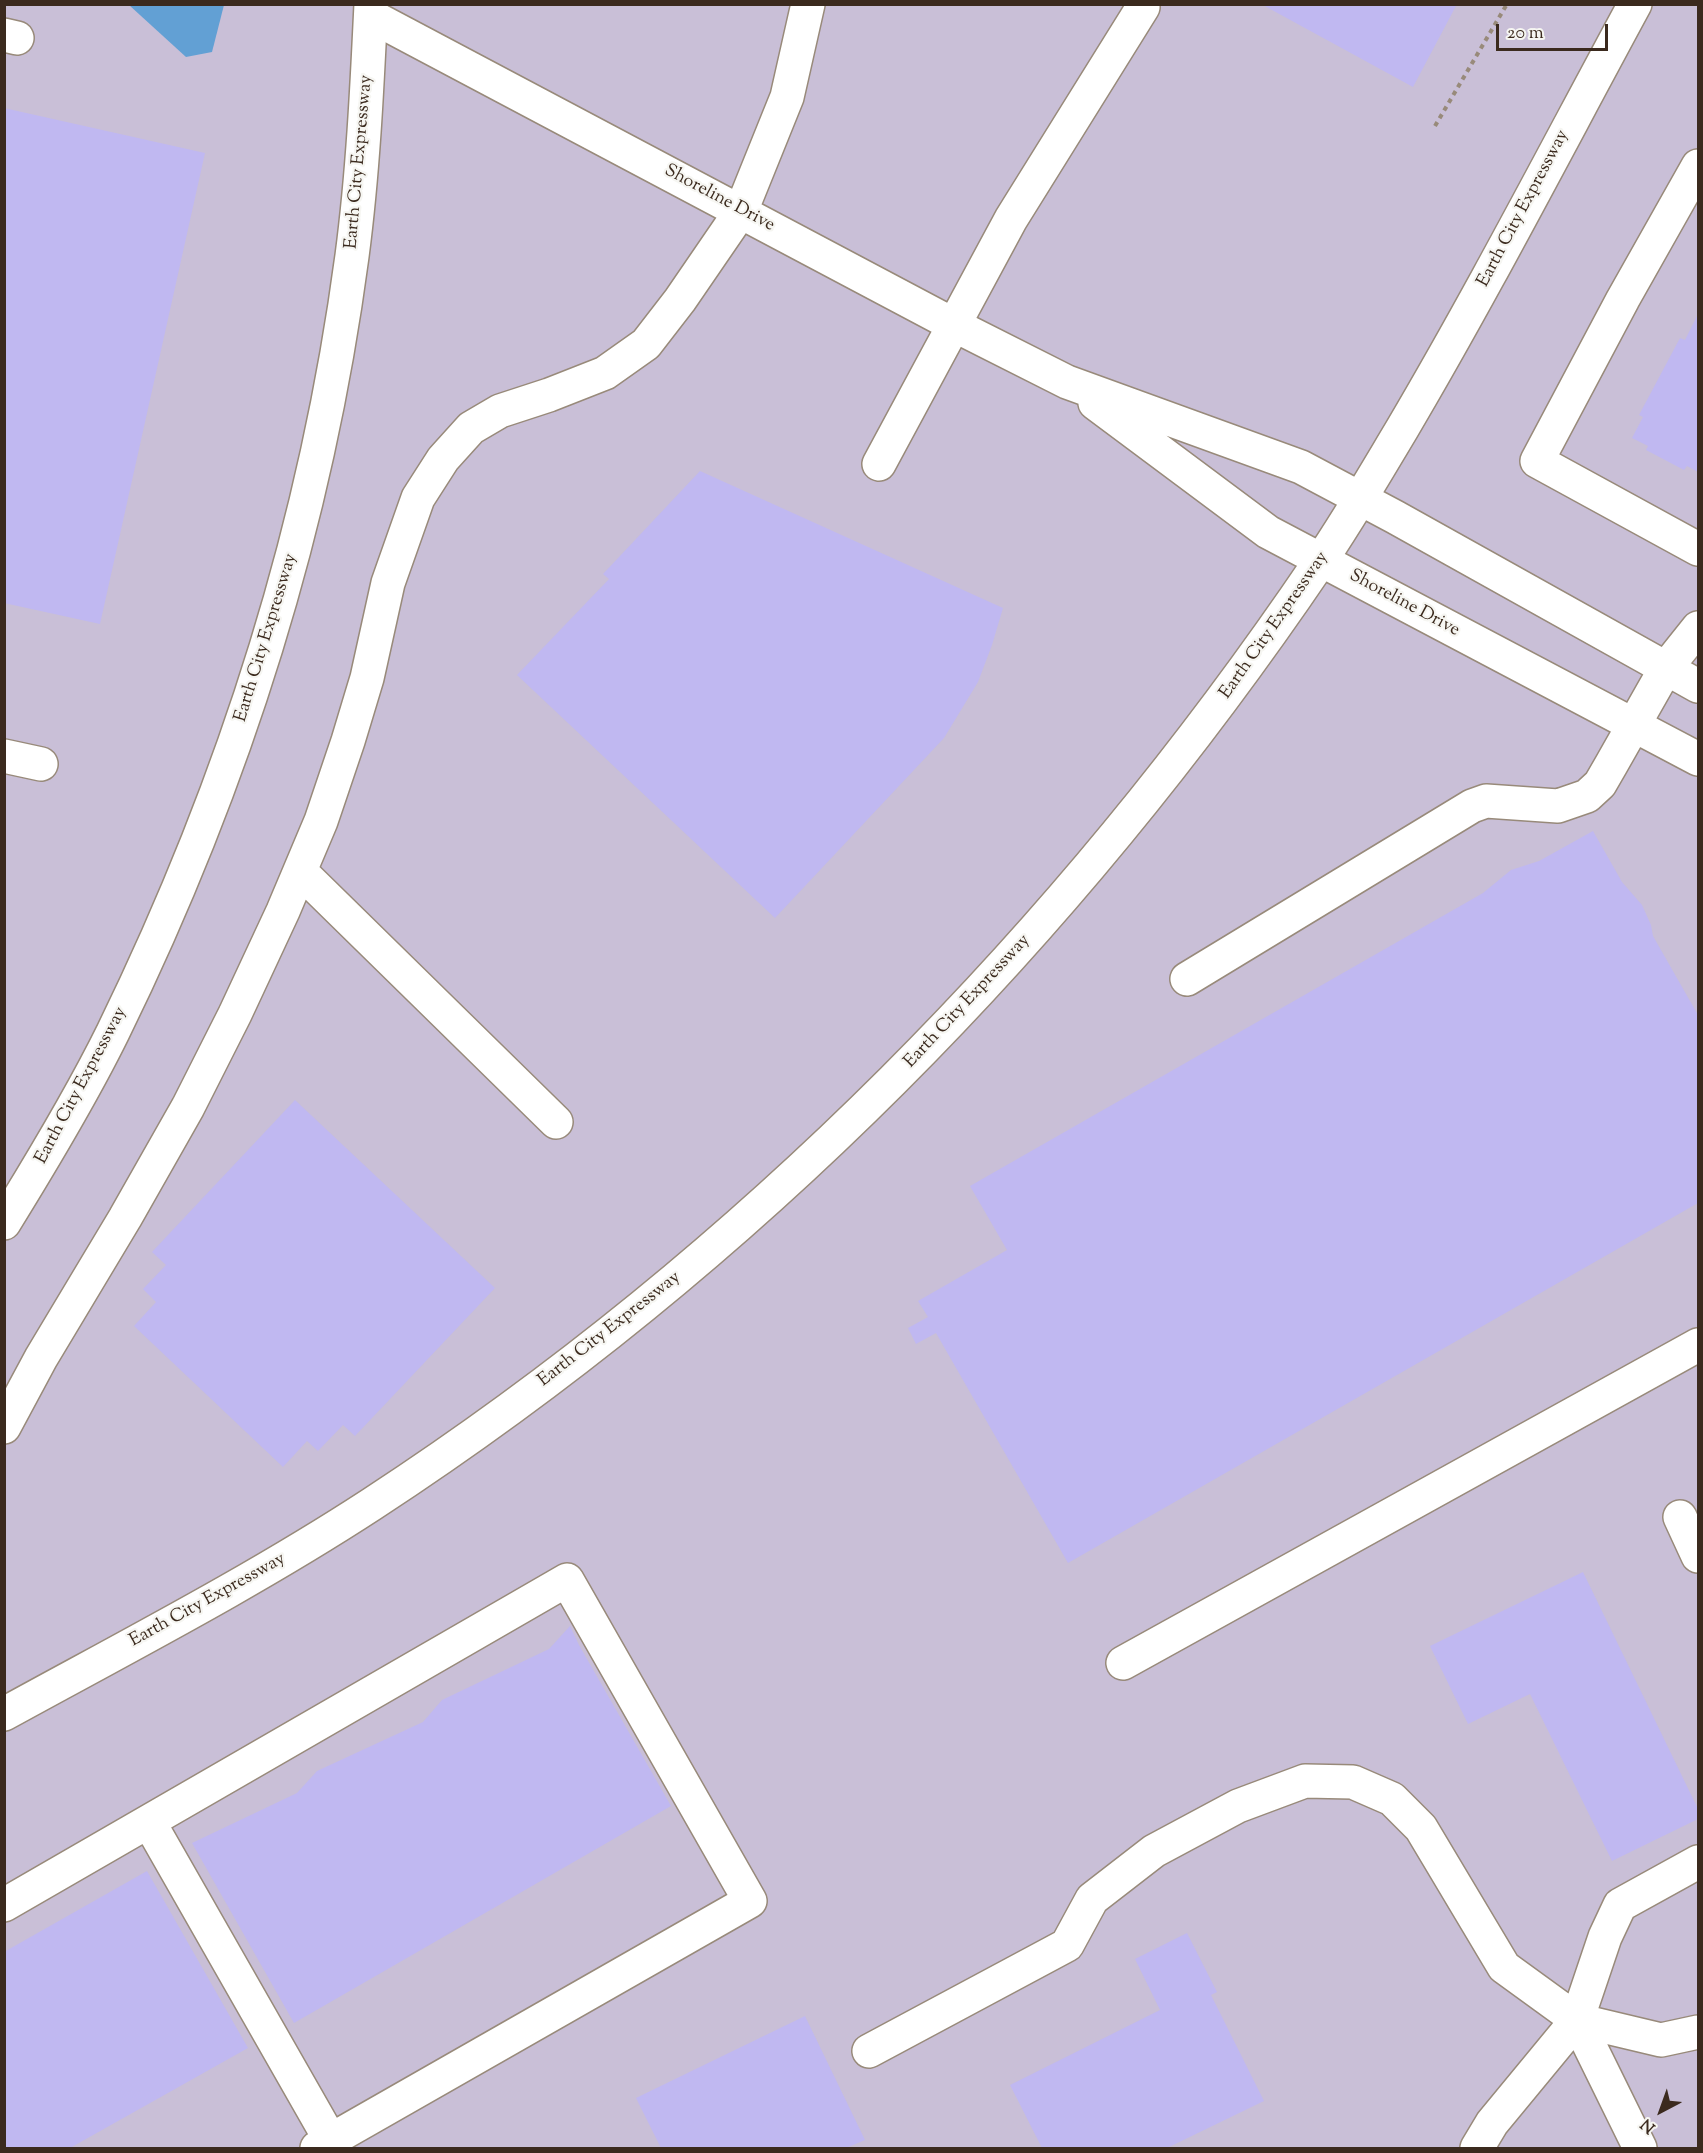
<!DOCTYPE html>
<html>
<head>
<meta charset="utf-8">
<style>
  body { margin:0 }
  #map { position:relative; width:1703px; height:2153px; overflow:hidden; background:#f4e9d7; font-family:"Sorts Mill Goudy",serif }
  canvas { display:block }
  .frame { position:absolute; inset:0; border:6px solid #3b2a1e; pointer-events:none }
  .north { position:absolute; left:1631px; top:2081px; width:60px; height:60px; -webkit-text-stroke:4px #f6f6f2; paint-order:stroke; rotate:221deg; font-size:16px; font-weight:700; line-height:24px; text-align:center; color:#3b2a1e }
  .north::after { content:''; display:block; margin:auto; width:21px; height:27px; background:#3b2a1e; clip-path:polygon(50% 0,100% 100%,50% 72%,0 100%) }
  .scale { position:absolute; left:1496px; top:24px; width:112px; height:27px; box-sizing:border-box; border:3px solid #3b2a1e; border-top:0; padding-left:8px; font-size:18px; line-height:21px; white-space:nowrap; color:#3b2a1e; -webkit-text-stroke:4px #f6f6f2; paint-order:stroke }
</style>
</head>
<body>
<div id="map">
<canvas width="1703" height="2153"></canvas>
<div class="frame"></div>
<div class="north">N</div>
<div class="scale">20 m</div>
</div>
<script>
const g = document.querySelector('canvas').getContext('2d');
g.lineJoin = 'round';
function fillPath(path, color) { g.fillStyle = color; g.fill(path, 'evenodd'); }
function trace(path, color, width, dash) { g.strokeStyle = color; g.lineWidth = width; g.lineCap = dash ? 'butt' : 'round'; g.setLineDash(dash || []); g.stroke(path); }
function drawText(font, color, halo, rows, align = 'center') {
  g.font = font + ' "Sorts Mill Goudy",serif'; g.lineWidth = 4.5; g.setLineDash([]); g.textBaseline = 'middle'; g.strokeStyle = halo; g.fillStyle = color; for (const [text, x, y, turn = 0] of rows) {
    g.save(); g.translate(x, y); g.rotate((+turn || 0) * Math.PI / 180); g.textAlign = isNaN(turn) ? turn : align; if (halo) g.strokeText(text, 0, 0); g.fillText(text, 0, 0); g.restore();
  }
}
fillPath(new Path2D(`
  M5,5H1698V2148H5Z`), '#c9bfd7');
fillPath(new Path2D(`
  M129,5H224L212,52L186,57Z`), '#62a0d4');
fillPath(new Path2D(`
  M1261,4H1457L1413,87Z
  M4,108L205,153L100,624L4,603Z
  M1698,314V472L1687,466L1684,470L1646,450L1648,446L1632,438L1643,417L1639,415L1680,338L1685,340Z
  M700,471L1003,608L992,645L978,682L944,738L775,918L517,675L609,579L603,574Z
  M1593,831L1622,882L1642,905L1651,925L1653,936L1698,1015V1203L1068,1563L936,1333L916,1344L908,1328L928,1317L918,1301L1007,1250L970,1186L1483,893L1511,870L1539,861Z
  M295,1100L495,1288L355,1436L343,1425L318,1451L307,1441L283,1467L134,1326L156,1302L143,1289L166,1265L152,1252Z
  M1583,1572L1698,1809V1819L1612,1861L1530,1694L1468,1724L1430,1646Z
  M570,1626L579,1645L671,1806L294,2023L192,1843L297,1793L317,1771L423,1722L442,1700L549,1649Z
  M147,1871L248,2048L70,2148H4V1952Z
  M1187,1933L1217,1992L1211,1995L1264,2101L1167,2148H1042L1010,2085L1160,2010L1135,1959Z
  M805,2016L865,2140L846,2148H661L636,2098Z`), '#c0b8f1');
const minor = new Path2D(`
  M371,16L954,325L1067,382L1301,467L1395,517L1698,686
  M4,35L17,38
  M1698,166L1623,299L1537,461L1698,549
  M1095,403L1268,532L1698,759
  M879,464L1011,219L1143,7
  M4,756L41,764
  M300,871L556,1122
  M1187,979L1472,806L1486,801L1558,806L1587,796L1600,784L1611,765L1666,668L1698,628
  M4,1427L41,1358L125,1218L188,1107L235,1014L283,911L321,821L348,741L367,678L388,583L418,498L443,459L471,428L500,411L549,395L605,373L646,344L680,300L741,211L787,97L808,4
  M1680,1517L1698,1556
  M1123,1663L1698,1345
  M149,1822L331,2141
  M4,1905L567,1580L750,1901L317,2148
  M1577,2020L1640,2148
  M869,2051L1067,1945L1092,1899L1154,1851L1238,1806L1305,1781L1353,1782L1392,1799L1421,1828L1504,1967L1577,2020L1661,2040L1698,2032
  M1477,2148L1492,2123L1577,2020L1605,1937L1620,1905L1698,1862`);
const highway = new Path2D(`
  M4,1223C43,1160 81,1097 113,1032C233,787 316,526 352,256C363,173 367,88 371,4
  M4,1714C128,1646 254,1581 372,1504C750,1257 1067,935 1319,563C1349,519 1375,474 1402,429C1484,290 1558,146 1635,4`);
trace(minor, '#988a7a', 36);
trace(highway, '#988a7a', 36);
trace(new Path2D(`
  M1435,126L1507,4`), '#988a7a', 4, [4.5, 4.5]);
trace(minor, '#fff', 33);
trace(highway, '#fff', 33);
drawText('18px', '#3b2a1e', '#f6f6f2', [
  ["Earth City Expressway",360,162,-85],
  ["Shoreline Drive",719,199,28],
  ["Earth City Expressway",1524,209,-62],
  ["Shoreline Drive",1404,604,28],
  ["Earth City Expressway",1275,626,-55],
  ["Earth City Expressway",267,638,-73],
  ["Earth City Expressway",968,1002,-47],
  ["Earth City Expressway",82,1086,-62],
  ["Earth City Expressway",610,1330,-38],
  ["Earth City Expressway",208,1601,-29]
]);
</script>
</body>
</html>
